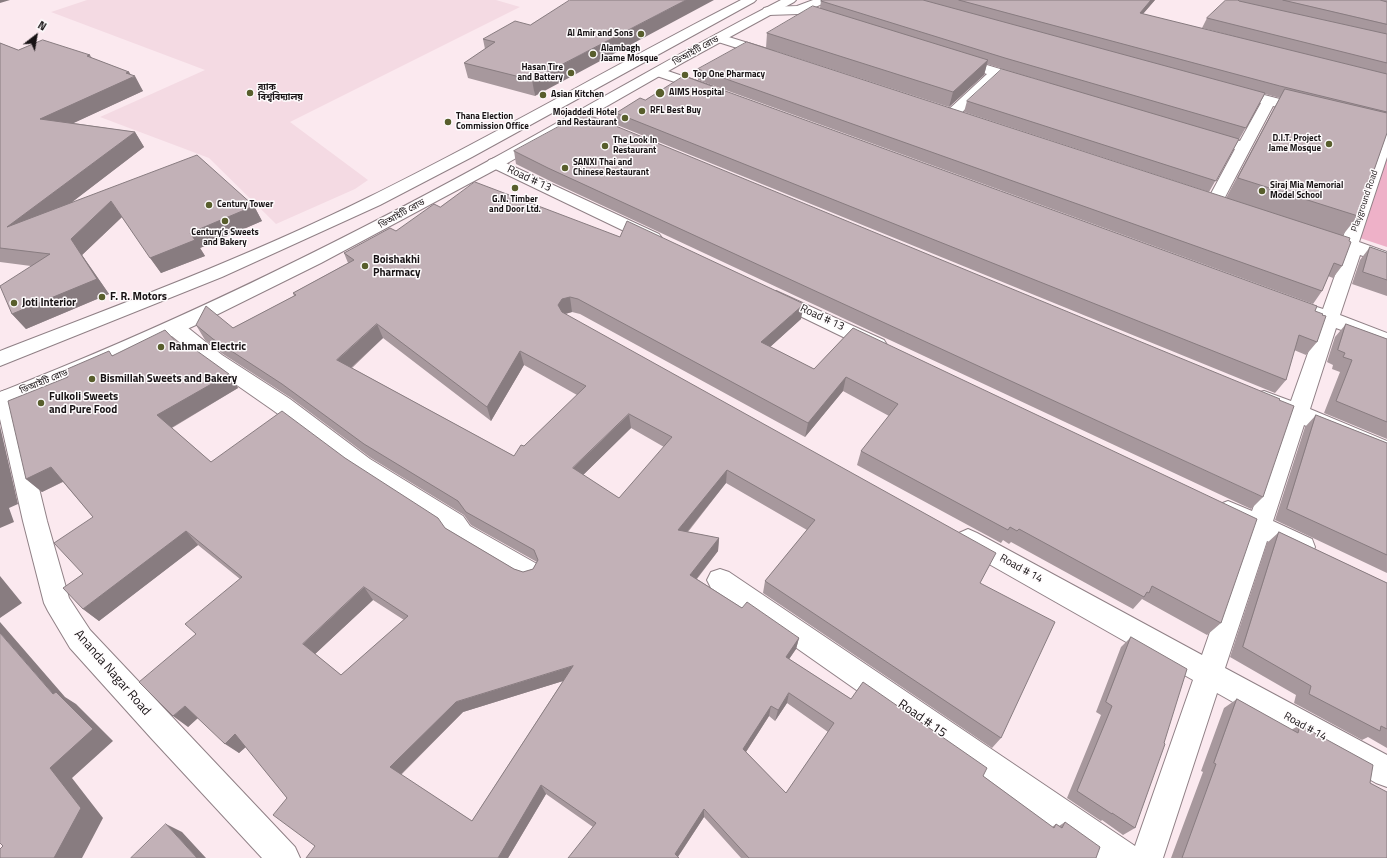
<!DOCTYPE html>
<html>
<head>
<meta charset="utf-8">
<style>
  body { margin:0 }
  #map { position:relative; width:1387px; height:858px; overflow:hidden; background:#fbe9ef; font-family:"Titillium Web",sans-serif }
  canvas { display:block }
  .north { position:absolute; left:16px; top:16px; width:40px; height:40px; -webkit-text-stroke:3px #fefbfc; paint-order:stroke; rotate:31deg; font-size:11px; font-weight:700; line-height:16px; text-align:center; color:#171214 }
  .north::after { content:''; display:block; margin:auto; width:14px; height:18px; background:#171214; clip-path:polygon(50% 0,100% 100%,50% 72%,0 100%) }
</style>
</head>
<body>
<div id="map">
<canvas width="1387" height="858"></canvas>
<div class="north">N</div>
</div>
<script>
const g = document.querySelector('canvas').getContext('2d');
g.lineJoin = 'round';
function fillPath(path, color) { g.fillStyle = color; g.fill(path, 'evenodd'); }
function trace(path, color, width, dash) { g.strokeStyle = color; g.lineWidth = width; g.lineCap = dash ? 'butt' : 'round'; g.setLineDash(dash || []); g.stroke(path); }
function drawText(font, color, halo, rows, align = 'center') {
  g.font = font + ' "Titillium Web","Noto Sans Bengali",sans-serif'; g.lineWidth = 3; g.setLineDash([]); g.textBaseline = 'middle'; g.strokeStyle = halo; g.fillStyle = color; for (const [text, x, y, turn = 0] of rows) {
    g.save(); g.translate(x, y); g.rotate((+turn || 0) * Math.PI / 180); g.textAlign = isNaN(turn) ? turn : align; if (halo) g.strokeText(text, 0, 0); g.fillText(text, 0, 0); g.restore();
  }
}
fillPath(new Path2D(`
  M87,0H496L520,7L290,122L368,180L355,189L276,224L209,158L100,117L205,70L51,12Z`), '#f4dae3');
fillPath(new Path2D(`
  M1387,149V247L1354,236Z`), '#eeb1c8');
const minor = new Path2D(`
  M719,34L774,51L775,54L774,57L769,58L715,41L713,38L715,35Z
  M957,56L1030,78L1032,81L1030,84L1025,85L999,77L957,117L952,118L947,117L945,114L947,111L987,74L952,63L950,60L952,57Z
  M659,68L712,86L714,89L712,92L707,93L654,75L652,72L654,69Z
  M1233,87L1311,107L1313,110L1311,113L1306,114L1273,106L1223,201L1221,205L1215,206L1209,205L1207,201L1235,149L1203,139L1201,136L1203,133L1208,132L1240,141L1261,103L1228,94L1226,91L1228,88Z
  M1387,131V157L1359,242L1387,252V264L1360,255L1340,315L1387,333V347L1336,328L1310,409L1387,441V459L1304,425L1273,521L1312,539L1315,547L1312,555L1303,558L1267,541L1225,668L1387,755V787L1376,783L1217,693L1163,858H1096L711,588L707,580L711,572L720,569L729,572L1135,846L1193,680L959,547L956,540L959,533L968,529L977,533L1202,655L1245,531L1220,518L1216,511L1220,504L1228,501L1252,511L1285,417L1256,405L1253,399L1256,393L1264,391L1291,401L1319,322L1291,311L1288,307L1291,303L1298,301L1323,309L1344,250L1315,240L1312,236L1315,232L1321,231L1343,237L1380,135L1382,132Z
  M495,158L659,234L662,238L659,242L653,243L647,242L489,166L487,163L489,160Z
  M776,291L884,340L887,345L884,350L877,352L870,350L769,301L767,297L769,293Z
  M175,321L182,323L222,355L290,399L370,459L463,516L470,526L537,564L541,572L537,580L528,583L519,580L452,540L445,530L354,471L274,411L208,365L168,333L165,328L168,323Z
  M6,390L14,392L17,398L47,521L69,598L90,630L295,847L300,858H262L151,738L70,648L48,611L44,603L23,521L0,419V392Z`);
const tertiary = new Path2D(`
  M813,0H829L827,2L799,14L768,15L764,14L762,11L764,8L768,7L797,6Z`);
const primary = new Path2D(`
  M741,0H756L754,2L472,157L380,205L222,277L0,366V351C124,303 250,256 369,197C495,135 616,64 741,0Z
  M781,0H796L794,2L684,62L504,165L321,263L198,324L135,353L72,380L0,408V392C170,326 333,246 492,159C589,106 683,50 781,0Z`);
trace(minor, '#908086', 2);
trace(tertiary, '#908086', 2);
trace(primary, '#908086', 2);
fillPath(minor, '#fff');
fillPath(tertiary, '#fff');
fillPath(primary, '#fff');
fillPath(new Path2D(`
  M823,0H1155L1143,14L1245,39L1202,28L1207,18L1226,0H1387V133L1358,216L1342,236L1349,241L1342,266L1333,278L1328,276L1322,291L1313,304L698,80V69L1226,198L1274,108L1280,98L1265,94L1209,192L964,112L967,101L1049,83L987,64L984,75L949,107L766,48L767,33L820,8L821,1Z
  M530,25L535,96L468,78L464,63L485,49L483,39Z
  M0,43L18,50L90,55L92,58L129,72L143,91L73,123L135,132L144,147L72,202L254,206L262,221L200,248L205,256L161,273L122,217L82,255L109,294L26,329L12,314L31,266L0,262Z
  M616,113L1315,311L1317,342L1306,355L1294,350L1286,380L1275,393L617,125Z
  M514,151L1263,497L1251,509L550,181L516,164Z
  M440,207L801,319L770,347L814,369L853,328L1221,623L1207,635L1142,599L1133,609L1011,542L1009,544L1003,540L1001,543L857,465L861,451L889,416L843,391L805,437L580,314L572,312L565,314L980,583L1001,738L992,748L763,593L765,581L807,530L726,483L688,532L719,538L718,551L697,579L742,608L799,638L796,649L789,659L851,699L983,776L1052,827L1056,824L1059,826L1065,822L1096,858H741L704,817L678,857L593,827L546,794L508,858L315,846L287,798L246,747L239,753L198,718L188,727L196,634L240,579L198,545L99,621L83,609V574L93,517L63,482L42,492L26,479L68,377L113,355L183,349L229,374L238,388L172,428L211,462L345,458L445,528L514,569L523,572L533,569L537,562L471,525L464,515L371,458L291,398L223,354L205,340L196,325L233,328L294,296L293,293L348,263L344,253L396,231ZM383,338L491,421L524,365L577,395L514,456L352,368ZM631,428L664,447L619,498L583,475ZM373,600L404,620L341,675L315,654ZM563,681L472,821L401,775L463,712ZM787,703L828,732L786,793L746,752L769,716L775,721Z
  M1370,247L1387,253V296L1352,284L1360,260Z
  M1346,324L1387,339V439L1324,413L1340,372L1332,369L1333,365L1327,362L1335,337Z
  M1316,415L1387,443V573L1275,520L1305,427Z
  M1279,532L1387,583V748L1368,737L1362,740L1294,703L1296,695L1230,657L1267,543Z
  M1131,637L1135,828L1123,835L1102,820L1101,821L1067,798L1101,715L1096,712L1121,647Z
  M1237,699L1291,730L1300,725L1370,783L1387,858H1171L1203,772L1201,771L1224,708Z`), '#a7989d');
fillPath(new Path2D(`
  M0,0H10L0,3Z
  M686,0H714L535,96L532,80Z
  M1151,0H1155L1135,23L1140,13Z
  M988,60L984,75L949,107L953,92Z
  M129,72L132,78L135,76L143,91L50,134L40,119Z
  M135,132L144,147L20,242L7,227Z
  M111,201L122,217L82,255L109,294L26,329L12,314L71,239Z
  M254,206L262,221L200,248L205,256L161,273L150,258L190,233Z
  M570,297L572,312L565,314L561,319L558,305L562,299Z
  M804,304L801,319L759,357L761,342Z
  M377,324L383,338L344,374L337,360Z
  M520,351L524,365L491,421L487,407Z
  M229,374L238,388L169,429L157,415Z
  M846,377L843,391L805,437L808,423Z
  M629,414L631,428L576,482L573,468Z
  M0,426L18,504L9,508L14,522L0,528Z
  M51,467L66,480L42,492L26,479Z
  M727,470L726,483L678,543V530Z
  M186,531L198,545L99,621L83,609Z
  M719,538L718,551L690,587V575Z
  M0,576L22,603L0,618Z
  M364,587L373,600L314,655L303,644Z
  M0,622L65,697L76,704L113,741L72,778L103,818L82,858H54L50,768L53,694L0,633Z
  M799,638L796,649L783,668L786,657Z
  M573,666L576,677L463,712L399,776L390,767L456,702Z
  M789,693L787,703L775,721L778,710Z
  M185,706L200,716L188,727L173,716Z
  M771,706L769,716L742,758L743,749Z
  M235,734L249,744L239,753L225,744Z
  M541,785L546,794L508,858H498Z
  M704,809V817L677,858L675,854Z
  M166,824L182,832L206,858H197Z`), '#887c80');
const building = new Path2D(`
  M570,0H686L532,80L464,63L495,42L483,39L515,21L530,25Z
  M823,0H923L1265,93L1246,128L1005,58L821,1Z
  M959,0H1151L1140,13L1387,74V112L1280,86Z
  M1226,0H1238L1239,1L1387,34V63L1207,18Z
  M1283,0H1380L1387,2V24Z
  M813,6L988,60L953,92L767,33Z
  M43,40L90,55L87,56L129,72L126,73L135,76L40,119L135,132L7,227L197,155L254,206L190,233L195,240L150,258L111,201L71,239L97,279L12,314L0,286L50,254L0,248V43L18,50Z
  M747,42L1350,238L1349,241L1351,242L1342,266L1334,263L1322,291L698,69Z
  M1002,69L1239,139L1216,181L967,101Z
  M684,76L1317,306L1315,311L1323,314L1322,315L1326,316L1317,342L1299,335L1286,380L616,113L640,98L645,100Z
  M1285,89L1387,113V133L1358,216L1238,178Z
  M584,113L1280,399L1279,400L1294,406L1263,497L548,168L514,151Z
  M475,182L620,237L627,221L804,304L761,342L814,369L853,328L1257,519L1221,623L1152,586L1149,593L1147,592L1144,597L1019,529L1017,531L1010,527L1008,530L861,451L898,404L846,377L808,423L578,299L570,297L562,299L558,305L562,312L996,553L980,583L1055,622L1001,738L765,581L815,520L727,470L678,530L719,538L690,575L742,608L747,602L799,638L786,657L851,699L863,682L987,768L983,776L1054,828L1056,824L1062,828L1065,822L1100,847L1096,858H749L704,809L675,854L679,858H568L596,823L541,785L498,858H306L315,846L273,815L287,798L235,734L225,744L185,706L173,716L139,682L196,634L185,624L242,577L186,531L83,609L63,588L83,574L54,543L93,517L51,467L26,479L8,401L68,377L65,370L109,351L112,356L165,330L183,349L186,343L229,374L157,415L211,462L282,411L345,458L438,518L445,528L514,569L523,572L533,569L538,560L534,550L466,512L458,501L364,444L282,384L213,339L196,325L206,306L233,328L296,295L293,293L354,260L344,253L390,228L396,231L434,204L440,207ZM377,324L487,407L520,351L586,386L524,446L521,445L514,456L337,360ZM629,414L672,437L619,498L573,468ZM364,587L408,616L341,675L303,644ZM573,666L472,821L390,767L456,702ZM789,693L834,723L786,793L743,749L771,706L778,710Z
  M1370,247L1387,253V280L1363,272Z
  M1346,324L1387,339V422L1336,401L1352,360L1343,357L1345,353L1338,350Z
  M1316,415L1387,443V555L1287,509Z
  M1279,532L1387,583V729L1381,726L1380,731L1309,694L1311,686L1243,647Z
  M0,633L53,694L56,692L93,729L50,768L81,808L54,858H0V849L3,846L0,843Z
  M1131,637L1187,669L1164,743L1165,744L1135,828L1112,813V814L1077,791L1112,706L1106,702Z
  M1237,699L1298,733L1300,725L1373,765L1370,783L1387,792V858H1182L1216,764L1214,763Z
  M166,824L197,858H131Z`);
fillPath(building, '#c2b1b7');
trace(building, '#887c80', 1);
for (const [x, y, r, color] of [
  [641,34,4,"#585e2c"],
  [593,54,4,"#585e2c"],
  [571,73,4,"#585e2c"],
  [685,75,4,"#585e2c"],
  [250,93,4,"#585e2c"],
  [660,93,5,"#585e2c"],
  [543,95,4,"#585e2c"],
  [642,111,4,"#585e2c"],
  [625,118,4,"#585e2c"],
  [448,122,4,"#585e2c"],
  [1329,144,4,"#585e2c"],
  [605,146,4,"#585e2c"],
  [565,168,4,"#585e2c"],
  [515,188,4,"#585e2c"],
  [1262,191,4,"#585e2c"],
  [209,205,4,"#585e2c"],
  [225,221,4,"#585e2c"],
  [365,266,4,"#585e2c"],
  [102,297,4,"#585e2c"],
  [14,303,4,"#585e2c"],
  [161,347,4,"#585e2c"],
  [92,379,4,"#585e2c"],
  [41,403,4,"#585e2c"]
]) { const dot = new Path2D(); dot.arc(x, y, r, 0, 2 * Math.PI); g.fillStyle = color; g.fill(dot); trace(dot, '#fefbfc', 1.5); }
drawText('bold 9px', '#171214', '#fefbfc', [
  ["Al Amir and Sons",633,34,"right"],
  ["Alambagh",601,49],
  ["Jaame Mosque",601,59],
  ["Hasan Tire",563,68,"right"],
  ["and Battery",563,78,"right"],
  ["Top One Pharmacy",693,75],
  ["ব্র্যাক",258,88],
  ["বিশ্ববিদ্যালয়",258,98],
  ["AIMS Hospital",669,93],
  ["Asian Kitchen",551,95],
  ["RFL Best Buy",650,111],
  ["Mojaddedi Hotel",617,113,"right"],
  ["and Restaurant",617,123,"right"],
  ["Thana Election",456,117],
  ["Commission Office",456,127],
  ["D.I.T. Project",1321,139,"right"],
  ["Jame Mosque",1321,149,"right"],
  ["The Look In",613,141],
  ["Restaurant",613,151],
  ["SANXI Thai and",573,163],
  ["Chinese Restaurant",573,173],
  ["Siraj Mia Memorial",1270,186],
  ["Model School",1270,196],
  ["G.N. Timber",515,200,"center"],
  ["and Door Ltd.",515,210,"center"],
  ["Century Tower",217,205],
  ["Century’s Sweets",225,233,"center"],
  ["and Bakery",225,243,"center"]
], 'left');
drawText('9px', '#171214', '#fefbfc', [
  ["ডিআইটি রোড",696,51,-29],
  ["Playground Road",1365,201,-71],
  ["ডিআইটি রোড",402,214,-29],
  ["ডিআইটি রোড",44,382,-22]
]);
drawText('11px', '#171214', '#fefbfc', [
  ["Road # 13",529,179,25],
  ["Road # 13",822,318,25],
  ["Road # 14",1021,569,29],
  ["Road # 14",1305,727,29]
]);
drawText('bold 11px', '#171214', '#fefbfc', [
  ["Boishakhi",373,260],
  ["Pharmacy",373,273],
  ["F. R. Motors",110,297],
  ["Joti Interior",22,303],
  ["Rahman Electric",169,347],
  ["Bismillah Sweets and Bakery",100,379],
  ["Fulkoli Sweets",49,397],
  ["and Pure Food",49,410]
], 'left');
drawText('13px', '#171214', '#fefbfc', [
  ["Ananda Nagar Road",112,673,49],
  ["Road # 15",922,719,35]
]);
</script>
</body>
</html>
